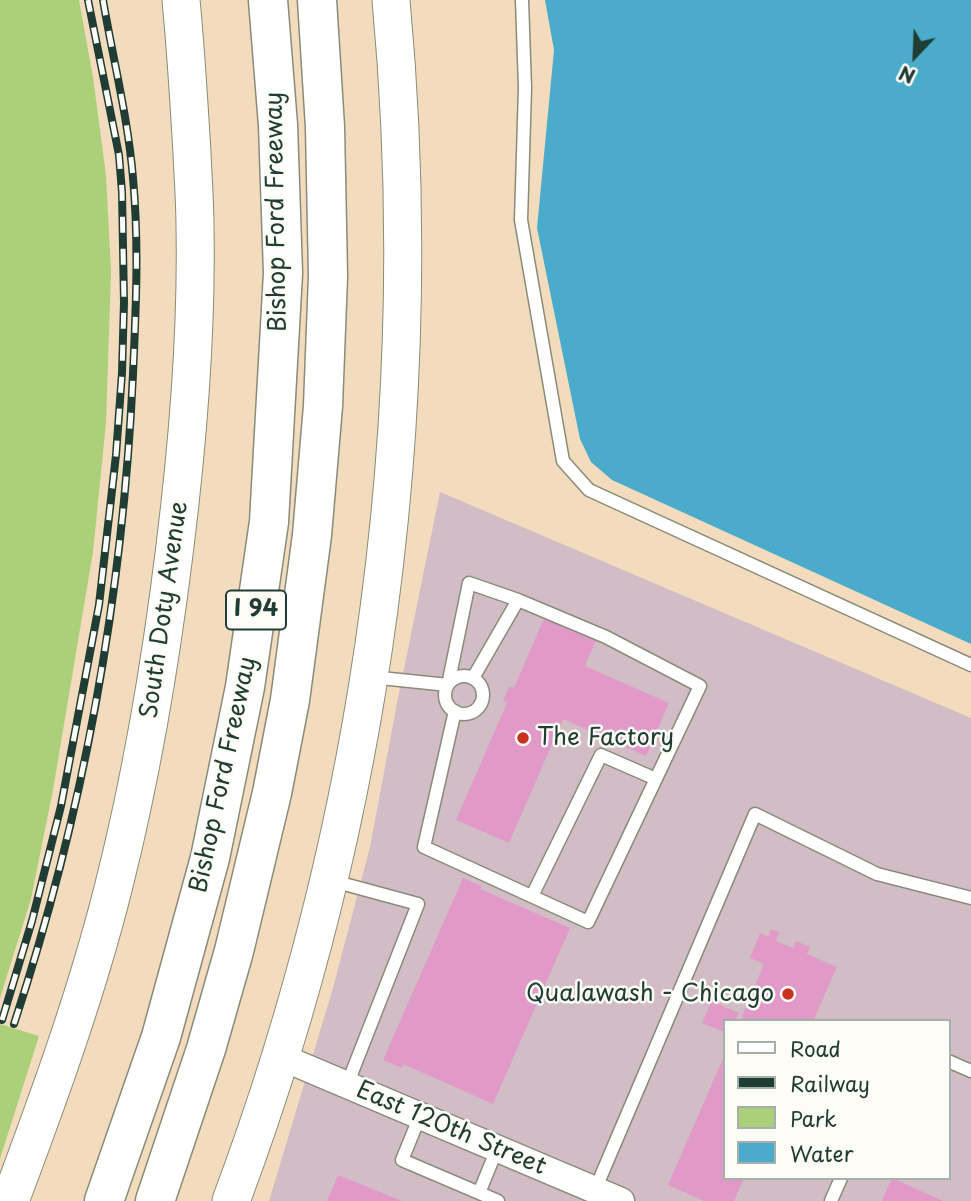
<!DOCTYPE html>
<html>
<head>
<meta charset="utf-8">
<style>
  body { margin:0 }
  #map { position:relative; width:971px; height:1201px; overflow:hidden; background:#f2dcbd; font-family:"Playpen Sans",sans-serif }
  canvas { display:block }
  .legend { position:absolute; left:723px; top:1019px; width:228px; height:161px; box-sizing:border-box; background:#fdfcf7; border:2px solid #a4b0a9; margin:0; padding:9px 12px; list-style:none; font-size:21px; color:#1f3d34 }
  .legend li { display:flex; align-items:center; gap:14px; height:35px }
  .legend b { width:35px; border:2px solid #a4b0a9 }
  .north { position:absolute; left:880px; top:21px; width:70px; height:70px; -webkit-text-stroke:5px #fdfcf7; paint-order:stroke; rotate:203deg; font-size:19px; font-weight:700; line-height:28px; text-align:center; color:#1f3d34 }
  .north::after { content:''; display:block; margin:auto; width:24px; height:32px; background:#1f3d34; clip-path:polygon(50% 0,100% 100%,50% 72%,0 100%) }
</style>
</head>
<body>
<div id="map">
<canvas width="971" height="1201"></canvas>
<ul class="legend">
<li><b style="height:9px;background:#fff"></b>Road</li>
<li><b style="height:9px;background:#1f3d34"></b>Railway</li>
<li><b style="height:19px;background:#acd07a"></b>Park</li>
<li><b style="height:19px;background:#4aacca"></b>Water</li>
</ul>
<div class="north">N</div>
</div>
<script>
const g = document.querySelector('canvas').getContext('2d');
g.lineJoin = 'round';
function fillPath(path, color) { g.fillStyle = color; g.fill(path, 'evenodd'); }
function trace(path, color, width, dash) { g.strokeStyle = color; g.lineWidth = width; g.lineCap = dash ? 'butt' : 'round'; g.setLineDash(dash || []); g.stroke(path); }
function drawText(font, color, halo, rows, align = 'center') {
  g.font = font + ' "Playpen Sans",sans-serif'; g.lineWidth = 5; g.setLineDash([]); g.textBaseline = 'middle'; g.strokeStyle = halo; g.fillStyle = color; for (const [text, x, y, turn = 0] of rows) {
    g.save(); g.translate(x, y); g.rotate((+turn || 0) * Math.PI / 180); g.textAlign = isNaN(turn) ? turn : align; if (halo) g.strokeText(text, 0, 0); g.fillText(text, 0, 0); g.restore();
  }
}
fillPath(new Path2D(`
  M440,492L971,718V1201H269L333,988L370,847L397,703ZM724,1021H948V1178H724Z`), '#d2bdc6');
fillPath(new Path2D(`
  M0,0H79L93,77L106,175L111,271L106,423L93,552L53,790L31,899L0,998Z
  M0,1024L39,1036L0,1159Z`), '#acd07a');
fillPath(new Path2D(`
  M545,0H971V644L612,480L591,462L580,439L537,228L554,50Z`), '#4aacca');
fillPath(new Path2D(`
  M544,618L596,640L585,666L669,703L646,756L563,719L509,843L456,820L507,703L503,701L509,686L514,688Z
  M463,878L482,886L480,889L570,928L493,1104L403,1064L402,1068L383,1060Z
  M771,929L779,932L776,941L793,948L796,941L810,947L807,954L837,967L813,1021H740L764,964L750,958L760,933L768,937Z
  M712,1001L739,1013L735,1021H724V1032L702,1023Z
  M724,1056V1178H744L734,1201H704L668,1185Z
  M338,1175L402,1201H327Z
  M892,1178L943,1201H882Z`), '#e19ac8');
const lane = new Path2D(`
  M522,0L525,88L521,220L563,461L589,490L971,665
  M445 695a19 19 0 1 1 38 0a19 19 0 1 1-38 0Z
  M371,677L448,685L469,583L518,600L606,637L700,686L588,922L424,847L455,711
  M473,678L518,600
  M333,881L418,904L347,1085
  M532,896L601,755L656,779
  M948,1061L971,1071
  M420,1116L402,1160L498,1201
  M595,1190L755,814L877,874L971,898
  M479,1193L497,1149
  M831,1201L841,1178`);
const street = new Path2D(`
  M281,1057L621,1201`);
const secondary = new Path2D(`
  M10,1201C49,1097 87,993 114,885C142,774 161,661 175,546C188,441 197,334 195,227C195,203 193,178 192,153C189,102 186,51 181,0
  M231,1201C374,819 429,406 391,0`);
const highway = new Path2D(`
  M104,1201L161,1037L210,858L245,687L269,522L283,273L278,125L268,0
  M155,1201L206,1049L234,951L272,793L290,700L312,535L323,406L328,276L325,127L317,0`);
trace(lane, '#888c78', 15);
trace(street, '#888c78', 29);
trace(secondary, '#888c78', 39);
trace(highway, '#888c78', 41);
trace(lane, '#fff', 12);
trace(street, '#fff', 26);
trace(secondary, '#fff', 37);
trace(highway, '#fff', 38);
const rail = new Path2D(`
  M2,1020L32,921L61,806L99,605L116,455L122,373L124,302L122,192L119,155L88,0
  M14,1024C83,815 123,594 133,374C136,308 139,243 133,178C128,118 113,59 103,0`);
trace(rail, '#1f3d34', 8);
trace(rail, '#fdfcf7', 5, [16]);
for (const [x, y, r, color] of [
  [523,738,7,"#c8321e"],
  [788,994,7,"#c8321e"]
]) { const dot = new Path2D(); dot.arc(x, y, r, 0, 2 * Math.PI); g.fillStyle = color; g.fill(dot); trace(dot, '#fdfcf7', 2.5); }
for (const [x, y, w] of [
  [256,610,60]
]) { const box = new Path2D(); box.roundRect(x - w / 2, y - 19.5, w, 39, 5); g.fillStyle = '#fdfcf7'; g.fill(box); trace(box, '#1f3d34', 2); }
drawText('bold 23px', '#1f3d34', null, [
  ["I 94",256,610]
]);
drawText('24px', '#1f3d34', '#fdfcf7', [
  ["Bishop Ford Freeway",277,212,-91],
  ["South Doty Avenue",165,610,-82],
  ["Bishop Ford Freeway",224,775,-78],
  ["East 120th Street",451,1129,23]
]);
drawText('24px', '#1f3d34', '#fdfcf7', [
  ["The Factory",537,738],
  ["Qualawash - Chicago",774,994,"right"]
], 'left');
</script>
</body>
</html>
